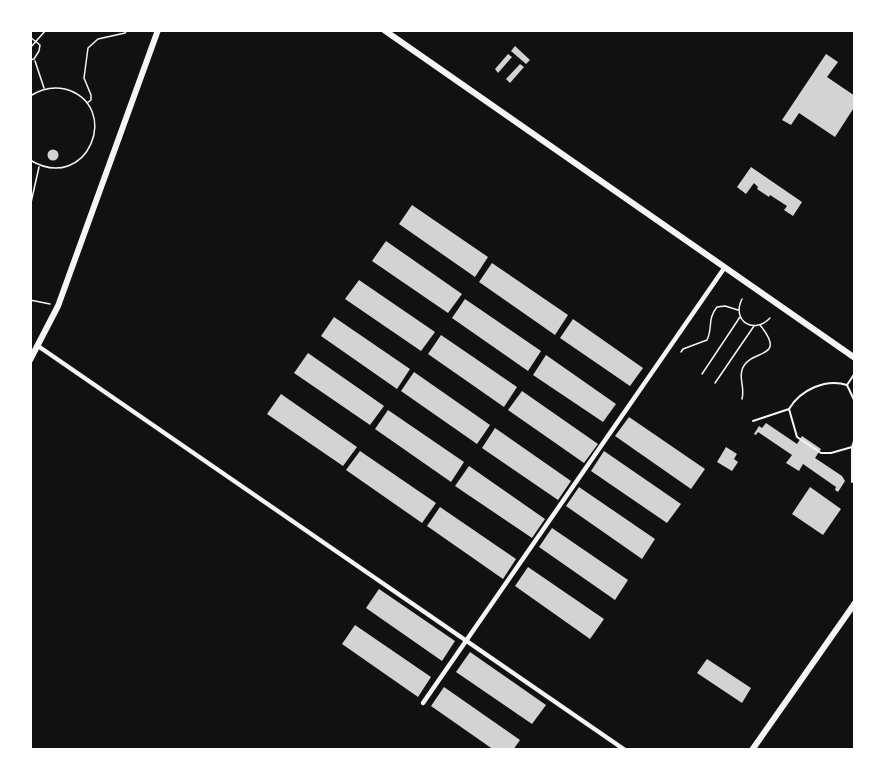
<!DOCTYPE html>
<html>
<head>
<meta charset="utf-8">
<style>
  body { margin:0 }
  #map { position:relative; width:885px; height:780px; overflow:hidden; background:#111; font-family:Jost,sans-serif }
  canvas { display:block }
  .frame { position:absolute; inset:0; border:32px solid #fff; pointer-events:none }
</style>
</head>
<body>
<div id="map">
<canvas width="885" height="780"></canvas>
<div class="frame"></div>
</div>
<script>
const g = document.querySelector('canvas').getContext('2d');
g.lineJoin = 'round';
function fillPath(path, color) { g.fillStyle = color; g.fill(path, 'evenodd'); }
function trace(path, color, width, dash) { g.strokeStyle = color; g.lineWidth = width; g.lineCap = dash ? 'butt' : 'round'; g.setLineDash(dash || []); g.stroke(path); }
fillPath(new Path2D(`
  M515,46L530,60L526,64L511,51Z
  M508,54L512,57L498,73L495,69Z
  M826,54L838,62L827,77L855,96V106L835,137L799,113L791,125L782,120Z
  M520,64L524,67L510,83L506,79Z
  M47.5 155a5.5 5.5 0 1 1 11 0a5.5 5.5 0 1 1-11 0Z
  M751,167L802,202L793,216L784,210L787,206L770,195L769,197L757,189L758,187L754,183L746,194L737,187Z
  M412,205L488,257L475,277L399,224Z
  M386,241L462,294L448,313L372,261Z
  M492,263L568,315L555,335L479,282Z
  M359,280L435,332L421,351L345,299Z
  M465,299L541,351L528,371L452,318Z
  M334,317L410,369L397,389L321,336Z
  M573,319L643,368L630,386L560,338Z
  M441,335L517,387L504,407L428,354Z
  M308,353L384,406L370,425L294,373Z
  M546,355L616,404L603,422L533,375Z
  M414,372L490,425L477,444L401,391Z
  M522,391L598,444L584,463L508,410Z
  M281,394L357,447L343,466L267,414Z
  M388,410L464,462L451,482L375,429Z
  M629,417L705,469L691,489L615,436Z
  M766,423L797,444L802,436L821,449L815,458L842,476L845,481L838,492L835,490L836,487L803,464L799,471L786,463L792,455L758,432L756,435L754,434L759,426L762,428Z
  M495,428L571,481L558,500L482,448Z
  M726,447L737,454L734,459L738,462L732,471L717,462Z
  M360,451L436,503L422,523L346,470Z
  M604,451L681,504L667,523L591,471Z
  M469,466L545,519L532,538L455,486Z
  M579,487L655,539L642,559L566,506Z
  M810,487L841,509L823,535L792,514Z
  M440,507L516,559L503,579L427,526Z
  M552,528L628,580L615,600L539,547Z
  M528,567L604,619L590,639L515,586Z
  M379,589L455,641L442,661L366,608Z
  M355,625L431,677L418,697L342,644Z
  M470,652L546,705L532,724L456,672Z
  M707,659L751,688L742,703L697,673Z
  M444,687L520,740L513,750H494L431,706Z`), '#d3d3d3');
trace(new Path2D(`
  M30,37L40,45L39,51L34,59L30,60
  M30,48L46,30
  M35,61L44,88
  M30,96C41,89 52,86 65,89C123,105 88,195 30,160
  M87,103L91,100V95L84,78L88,48L98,39L125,33L127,30
  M30,207L39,167
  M742,299C731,321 754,335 770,318
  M30,300L50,304
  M681,352L683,349L707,340C713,328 707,319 717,307L725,306L738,310
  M702,374L740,317
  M715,383L754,326
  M742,399C745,387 739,380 742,370C748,348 789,361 760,325`), '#f5f5f5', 1.5);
trace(new Path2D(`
  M847,385L855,373
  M855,402L847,385C826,378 800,390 789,409L797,437L821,453H831L852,447L855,438
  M753,421L789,409
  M852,482V447`), '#f5f5f5', 2);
trace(new Path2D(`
  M38,346L625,750
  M423,703L725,267`), '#f5f5f5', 4.5);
trace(new Path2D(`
  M384,30L855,358
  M30,360L58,306L158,30
  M752,750L855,603`), '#f5f5f5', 6);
</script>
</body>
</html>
